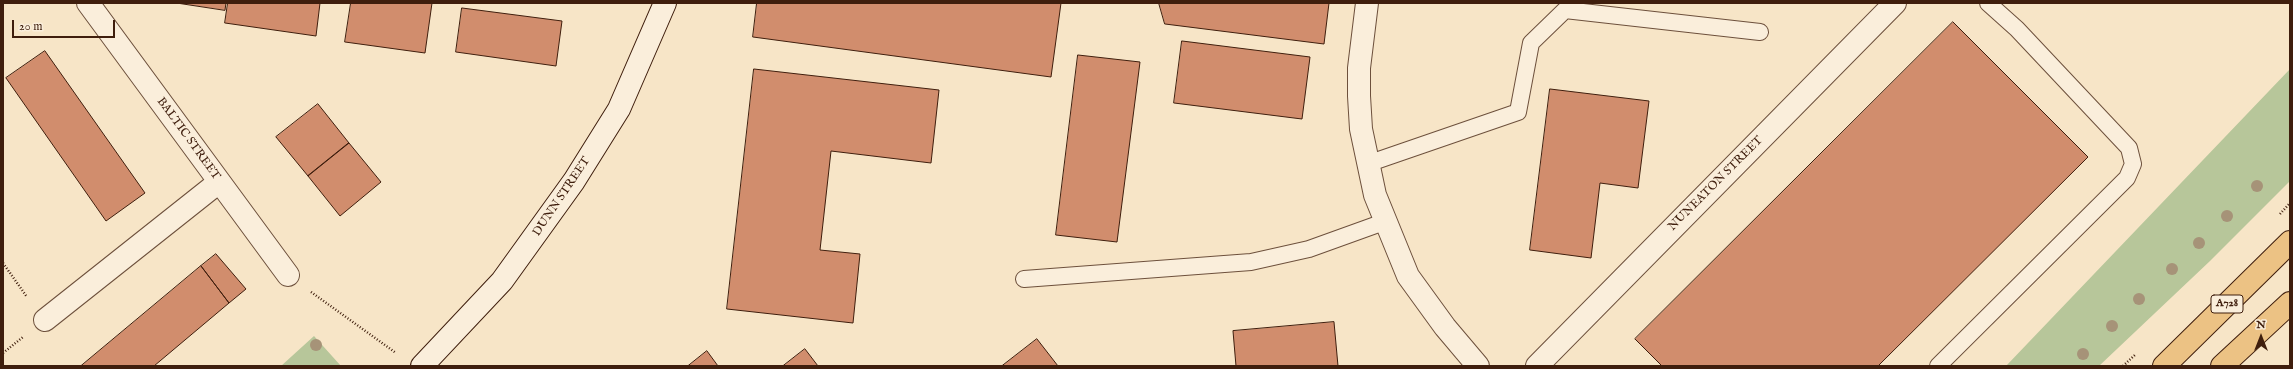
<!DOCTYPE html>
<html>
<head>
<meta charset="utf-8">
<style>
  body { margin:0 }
  #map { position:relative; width:2293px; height:369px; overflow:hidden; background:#f7e5c7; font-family:"IM FELL English",serif }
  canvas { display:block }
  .frame { position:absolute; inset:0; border:4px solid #3f1e0d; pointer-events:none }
  .north { position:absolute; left:2241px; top:317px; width:40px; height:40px; -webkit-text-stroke:3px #faeedb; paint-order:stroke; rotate:0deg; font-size:11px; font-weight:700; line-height:16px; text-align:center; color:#3f1e0d }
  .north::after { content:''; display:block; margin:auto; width:14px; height:18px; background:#3f1e0d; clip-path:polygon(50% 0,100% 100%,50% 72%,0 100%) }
  .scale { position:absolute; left:12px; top:20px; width:103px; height:18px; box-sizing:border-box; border:2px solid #3f1e0d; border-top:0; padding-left:5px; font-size:12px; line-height:14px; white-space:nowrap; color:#3f1e0d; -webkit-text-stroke:3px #faeedb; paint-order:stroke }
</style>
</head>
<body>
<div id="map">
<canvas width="2293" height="369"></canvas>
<div class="frame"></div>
<div class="north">N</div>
<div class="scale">20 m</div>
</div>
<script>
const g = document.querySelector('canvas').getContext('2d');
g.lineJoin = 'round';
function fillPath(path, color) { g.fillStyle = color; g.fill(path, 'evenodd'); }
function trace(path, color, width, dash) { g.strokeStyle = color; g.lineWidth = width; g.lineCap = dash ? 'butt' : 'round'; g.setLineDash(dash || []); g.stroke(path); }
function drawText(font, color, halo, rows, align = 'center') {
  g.font = font + ' "IM FELL English",serif'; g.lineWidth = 3; g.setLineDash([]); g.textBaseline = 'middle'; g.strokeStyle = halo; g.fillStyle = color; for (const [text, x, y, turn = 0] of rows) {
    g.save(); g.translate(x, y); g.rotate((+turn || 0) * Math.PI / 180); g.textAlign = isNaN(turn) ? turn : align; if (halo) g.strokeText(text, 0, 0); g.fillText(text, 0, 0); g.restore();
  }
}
fillPath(new Path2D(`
  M2290,69V181L2210,261L2099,366H2006Z
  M314,336L341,366H281Z`), '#b7c69a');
const building = new Path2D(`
  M177,3H226L225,10Z
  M228,3H320L316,36L225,23Z
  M351,3H432L425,53L345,42Z
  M757,3H1061L1051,77L753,37Z
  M1159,3H1329L1324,44L1165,24Z
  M462,8L562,21L556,66L456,52Z
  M1953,22L2088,157L1878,366H1662L1635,339Z
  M1182,41L1310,57L1302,119L1174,103Z
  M45,51L145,193L106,221L6,78Z
  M1078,55L1140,62L1117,242L1056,235Z
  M754,69L939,90L931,163L831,151L820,250L860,254L853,323L727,309Z
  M1550,89L1649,101L1638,188L1600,183L1591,258L1530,250Z
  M318,104L349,143L308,176L276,137Z
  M349,143L381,182L340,216L308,176Z
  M216,254L246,289L229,303L201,266Z
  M201,266L229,303L154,366H81Z
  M1334,322L1338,366H1236L1233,331Z
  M1037,339L1058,366H1002Z
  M805,349L818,366H783Z
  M707,351L718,366H688Z`);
fillPath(building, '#d18d6d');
trace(building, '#3f1e0d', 1);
const service = new Path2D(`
  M1367,164L1518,112L1531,43L1565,10L1760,32
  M1024,279L1251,262L1309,249L1384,222
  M1938,366L2127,178L2133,164L2129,148L2017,29L1988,3`);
const minor = new Path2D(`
  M88,3L288,275
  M1367,3L1359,68V96L1361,129L1375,195L1408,276L1445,327L1478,366
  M45,320L219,182
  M1537,366L1895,3`);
const secondary = new Path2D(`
  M422,366L502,281L574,181L619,109L665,3`);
const primary = new Path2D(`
  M2164,366L2290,242
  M2222,366L2290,303`);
trace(service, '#6d503c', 18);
trace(minor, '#6d503c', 24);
trace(secondary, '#3f1e0d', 24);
trace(primary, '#3f1e0d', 24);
trace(new Path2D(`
  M2280,214L2290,203
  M3,263L27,297
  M311,292L396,353
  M3,353L23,337
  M2123,366L2136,354`), '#3f1e0d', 2.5, [1, 2]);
trace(service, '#faeedb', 16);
trace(minor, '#faeedb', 22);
trace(secondary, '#faeedb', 22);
trace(primary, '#ecc284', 22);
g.fillStyle = '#a69378';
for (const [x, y] of [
  [2257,186],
  [2227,216],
  [2199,243],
  [2172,269],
  [2139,299],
  [2112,326],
  [316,345],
  [2083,354]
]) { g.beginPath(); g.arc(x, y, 6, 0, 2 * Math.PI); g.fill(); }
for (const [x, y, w] of [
  [2227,304,32]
]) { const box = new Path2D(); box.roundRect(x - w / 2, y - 9, w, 18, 3); g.fillStyle = '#faeedb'; g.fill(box); trace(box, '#3f1e0d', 1); }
drawText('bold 11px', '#3f1e0d', null, [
  ["A728",2227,304]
]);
drawText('12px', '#3f1e0d', '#faeedb', [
  ["BALTIC STREET",188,139,54],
  ["NUNEATON STREET",1716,184,-45],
  ["DUNN STREET",562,197,-56]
]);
</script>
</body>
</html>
